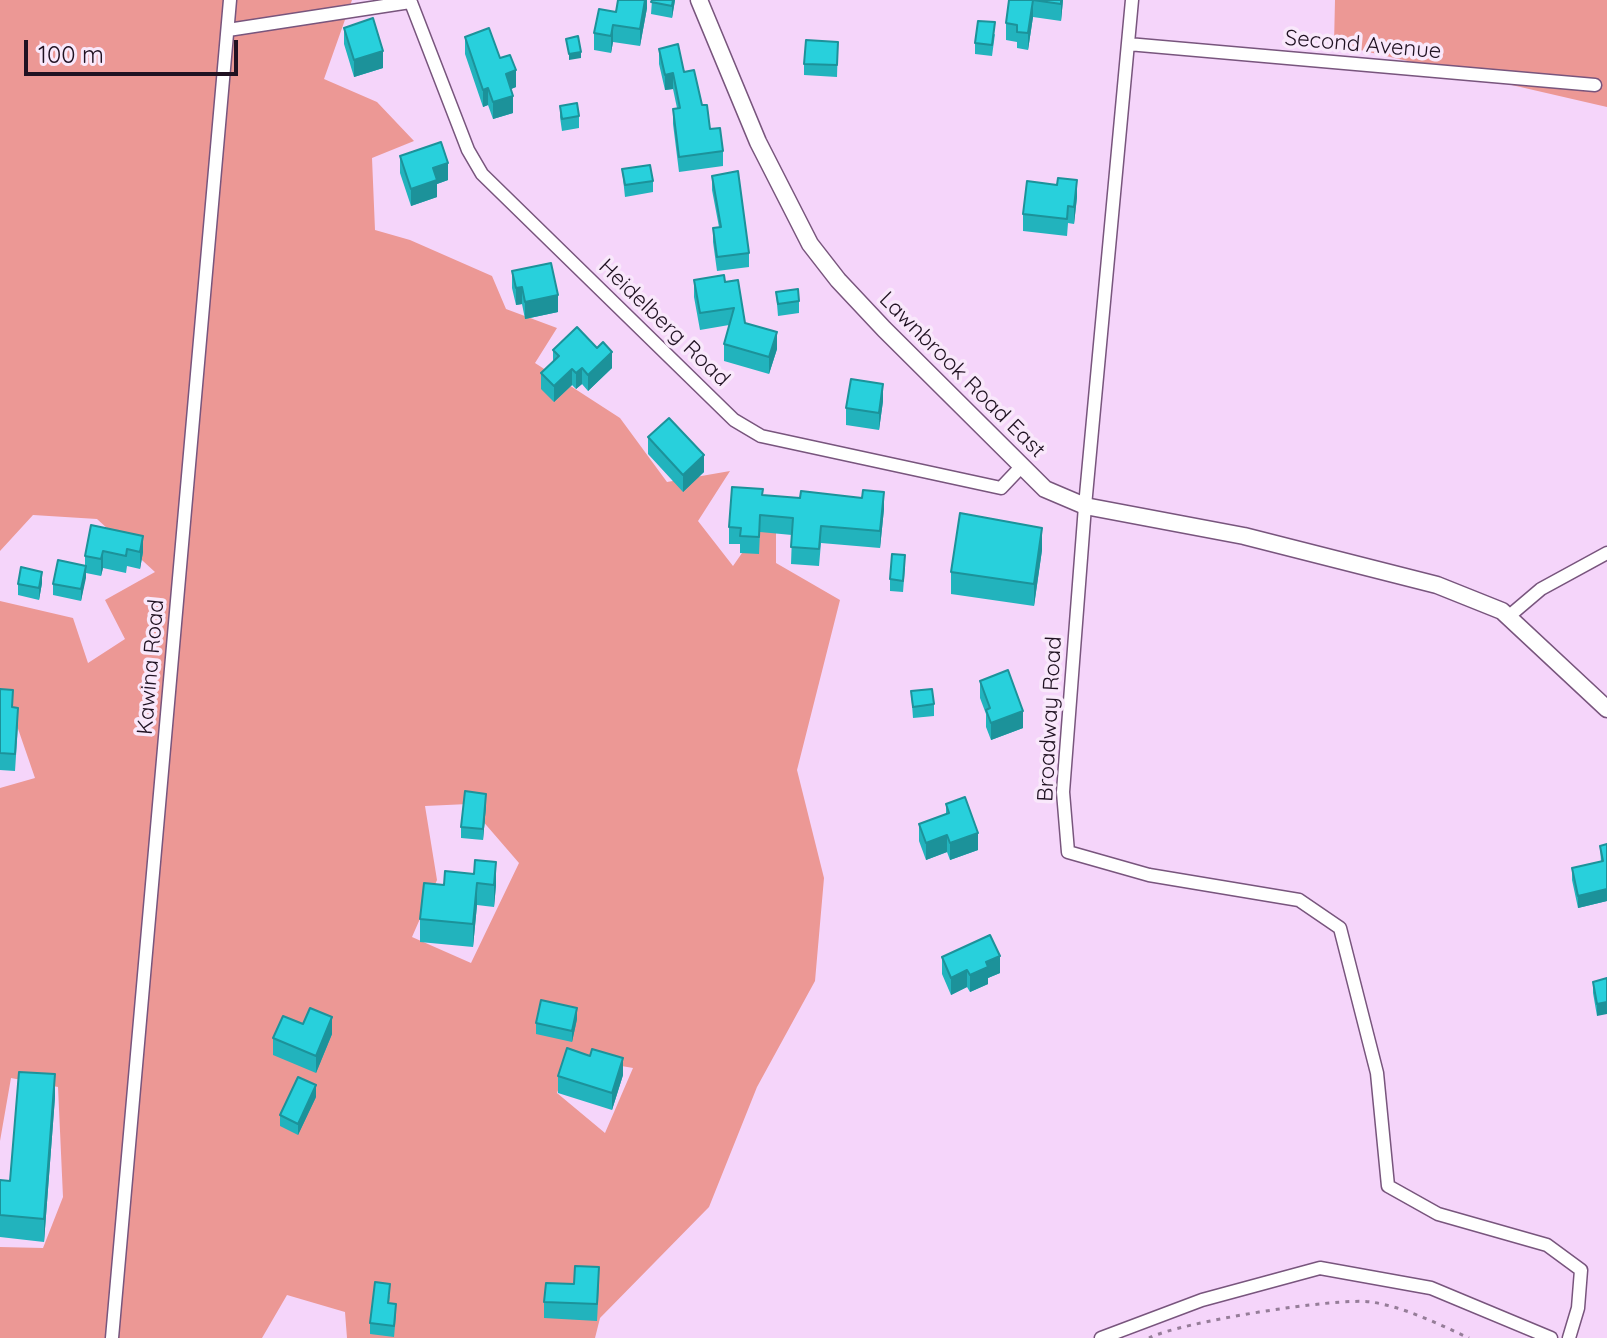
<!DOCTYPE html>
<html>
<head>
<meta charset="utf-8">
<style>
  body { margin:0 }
  #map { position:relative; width:1607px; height:1338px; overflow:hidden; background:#f5d5fa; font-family:Quicksand,sans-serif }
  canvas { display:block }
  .scale { position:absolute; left:24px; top:40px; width:214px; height:36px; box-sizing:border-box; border:4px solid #201222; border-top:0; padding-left:10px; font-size:24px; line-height:28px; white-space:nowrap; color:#201222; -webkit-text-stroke:6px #f9e8fb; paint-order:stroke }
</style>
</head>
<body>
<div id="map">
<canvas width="1607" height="1338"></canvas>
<div class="scale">100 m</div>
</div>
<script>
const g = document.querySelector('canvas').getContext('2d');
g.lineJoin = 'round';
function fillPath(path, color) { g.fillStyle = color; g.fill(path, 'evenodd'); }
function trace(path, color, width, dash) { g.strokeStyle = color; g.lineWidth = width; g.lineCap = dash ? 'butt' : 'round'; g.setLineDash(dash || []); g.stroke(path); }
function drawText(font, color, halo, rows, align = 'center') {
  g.font = font + ' Quicksand,sans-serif'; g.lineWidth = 7; g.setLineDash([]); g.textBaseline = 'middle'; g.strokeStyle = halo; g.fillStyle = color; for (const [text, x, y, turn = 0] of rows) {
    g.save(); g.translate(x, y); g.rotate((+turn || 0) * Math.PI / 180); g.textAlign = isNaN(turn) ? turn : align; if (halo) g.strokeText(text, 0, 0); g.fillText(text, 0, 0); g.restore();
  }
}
fillPath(new Path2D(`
  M0,0H352L324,79L377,102L414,141L372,158L375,230L410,240L492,276L506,309L557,328L535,363L620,418L667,482L730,471L698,521L733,566L776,504V563L840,600L797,770L824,878L815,981L757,1087L709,1207L600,1318L595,1338H347L345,1312L287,1295L262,1338H0V1247L43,1248L63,1197L58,1087L11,1078L0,1141V788L35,778L6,694L0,693V601L73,618L88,663L125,639L105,600L155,572L97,519L33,515L0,551ZM468,804L519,863L471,963L412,937L437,880L425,806ZM570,1057L633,1068L605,1133L557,1093Z
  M1335,0H1607V107L1334,44Z`), '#ec9895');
const minor = new Path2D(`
  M410,0L468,150L482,174L734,420L761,436L1001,488L1020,468
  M1132,0L1085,506L1063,792L1068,852L1149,875L1299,900L1340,928L1377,1073L1388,1186L1438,1214L1547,1245L1581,1270L1578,1308L1569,1338
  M228,30L410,2
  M1128,44L1595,85
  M1508,617L1541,589L1607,553
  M112,1338L230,0
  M1101,1338L1202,1300L1320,1268L1431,1288L1551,1338`);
const tertiary = new Path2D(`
  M699,0L758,142L810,244L838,280L884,329L1045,489L1085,506L1244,536L1437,585L1502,611L1607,709`);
trace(minor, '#78557d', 15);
trace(tertiary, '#78557d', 19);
trace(new Path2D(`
  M1149,1338C1180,1322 1337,1297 1371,1302C1405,1307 1438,1324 1469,1338`), '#957d98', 3, [4, 6]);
trace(minor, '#fff', 12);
trace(tertiary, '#fff', 16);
fillPath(new Path2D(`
  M647,0V8L640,46L613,42L611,53L594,50V33L616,12Z
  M652,0H675L672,18L651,14Z
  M1009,0H1063L1061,21L1033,17L1028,50L1017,48V42L1006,40V23Z
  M344,28L383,68L354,77L344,44Z
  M995,34L992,56L975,54V43Z
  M465,37L500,58L516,87L511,89L513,113L493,119L488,105L483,107L465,54Z
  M838,42L837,77L804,75V64Z
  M659,49L684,72L702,105L710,129L723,151V166L679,172L673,124V109L677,108L673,89L665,90L659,64Z
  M560,106L579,116V128L562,131L560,117Z
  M400,156L448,180L437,184V197L411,206L400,173Z
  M622,169L653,181V192L625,197Z
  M712,176L749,253V267L717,271L713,242V228L719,227L712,190Z
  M1077,197L1074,224L1068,223L1067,236L1023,231V214Z
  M512,271L558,312L525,319L522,304L516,305L512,288Z
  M694,280L725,282L745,323L777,349L769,374L724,361V344L729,325L700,330L694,297Z
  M776,292L799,301V313L778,316Z
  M553,350L612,368L588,391L582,384L576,389L572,385L554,402L541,389V373L553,362Z
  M883,401L879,430L846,425V408Z
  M648,437L704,472L683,492L648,454Z
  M763,495L884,509L880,548L821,543L819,566L791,564L792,535L760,532L759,554L740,553V544H729V527Z
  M91,525L143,552L140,569L127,566L126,573L103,568L101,576L86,573L81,601L53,595V584L85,566V556Z
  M1042,550L1034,606L951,594V572Z
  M905,567L903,592L890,591V579Z
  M42,583L39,600L18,595V584Z
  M980,681L1023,728L991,740L986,727V714L980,698Z
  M0,689L13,707L18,725L15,771L0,770Z
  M911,691L934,704V716L913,718Z
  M946,804L978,850L950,860L947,852L926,860L919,841V824L946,814Z
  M486,805L483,840L461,838V827Z
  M1607,844V901L1578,908L1572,880V868L1601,862L1600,846Z
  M445,871L496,885L494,907L477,905L473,947L420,942V919L444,885Z
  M942,957L1000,973L988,978V984L970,992L967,987L951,995L942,974Z
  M1607,978L1597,1016L1593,993V982Z
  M577,1019L572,1042L536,1034V1023Z
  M303,1024L332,1034L316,1073L273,1055V1038Z
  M590,1056L623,1075L612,1110L558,1093V1076Z
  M55,1097L44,1242L0,1237V1180L10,1181Z
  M316,1097L298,1135L280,1126V1115Z
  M599,1284L597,1321L544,1318V1302Z
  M390,1295L389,1303L396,1315L394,1337L370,1334V1323Z`), '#22b3bd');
fillPath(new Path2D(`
  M645,0H647V8L640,46V29Z
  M673,0H675L672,18V6Z
  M1033,0V17L1028,50V33Z
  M1061,0H1063L1061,21Z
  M613,25V42L611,53V36Z
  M383,51V68L354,77V60Z
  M581,52V58L569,60V54Z
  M516,70V87L506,91V74Z
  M673,73V89L665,90V75Z
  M488,88V105L483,107V90Z
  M513,96V113L493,119V102Z
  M448,163V180L437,184V197L411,206V189L433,168Z
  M1077,180V197L1074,224V207Z
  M522,287V304L516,305V288Z
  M558,295V312L525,319V302Z
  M777,332V349L769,374V357Z
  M612,352V368L588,391V375Z
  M582,368V384L576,389V373Z
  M572,369V385L554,402V386Z
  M883,384V401L879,430V413Z
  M704,455V472L683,492V475Z
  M884,492V509L880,548V531Z
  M1042,528V550L1034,606V584Z
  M143,536V552L140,569V552Z
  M103,551V568L101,576V559Z
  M86,566V578L81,601V589Z
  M42,572V583L39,600V588Z
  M1023,711V728L991,740V723Z
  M486,794V805L483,840V829Z
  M978,833V850L950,860V843Z
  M947,835V852L926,860V843Z
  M496,862V885L494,907V885Z
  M477,883V905L473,947V924Z
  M1607,889V901L1578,908V896Z
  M1000,956V973L988,978V984L970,992V975L986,962Z
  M967,970V987L951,995V978Z
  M1607,1002V1014L1597,1016V1004Z
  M577,1008V1019L572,1042V1031Z
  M332,1017V1034L316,1073V1056Z
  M623,1058V1075L612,1110V1093Z
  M55,1074V1097L44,1242V1219Z
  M316,1085V1097L298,1135V1124Z`), '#1c929a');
const building = new Path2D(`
  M618,0H645L640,29L613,25L611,36L594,33L599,9L616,12Z
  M652,0H673L672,6L651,2Z
  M1009,0H1033L1028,33L1017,32V25L1006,23Z
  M1033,0H1061V4Z
  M373,18L383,51L354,60L344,28Z
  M978,21L995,22L992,45L975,43Z
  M489,28L500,58L510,55L516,70L506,74L513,96L493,102L488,88L483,90L465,37Z
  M578,36L581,52L569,54L566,39Z
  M806,40L838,42L837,65L804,64Z
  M678,44L684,72L694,70L702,105H707L710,129L720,128L723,151L679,157L673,109L680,108L673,73L665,75L659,49Z
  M577,103L579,116L562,119L560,106Z
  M441,142L448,163L433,168L437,180L411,189L400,156Z
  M650,165L653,181L625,185L622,169Z
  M738,171L749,253L717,257L713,228L721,227L712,176Z
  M1058,178L1077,180L1074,207L1068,206L1067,219L1023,214L1027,181L1057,185Z
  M551,263L558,295L525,302L522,287L516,288L512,271Z
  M724,275L725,282L738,280L745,323L777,332L769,357L724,344L734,308L700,313L694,280Z
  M798,289L799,301L778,304L776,292Z
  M577,327L597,348L603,342L612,352L588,375L582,368L576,373L572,369L554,386L541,373L559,356L553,350Z
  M851,379L883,384L879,413L846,408Z
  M669,418L704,455L683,475L648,437Z
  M732,487L763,489L762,495L800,498L801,491L862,498L863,490L884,492L880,531L821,526L819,549L791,547L793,518L760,515L759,537L740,536L741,528L729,527Z
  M960,513L1042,528L1034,584L951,572Z
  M91,525L143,536L140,552L127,549L126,556L103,551L101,559L85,556Z
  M892,554L905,555L903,581L890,579Z
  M58,560L86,566L81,589L53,584Z
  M21,567L42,572L39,588L18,584Z
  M1008,670L1023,711L991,723L986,710L990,708L980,681Z
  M0,689L13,690L12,707L18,708L15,754L0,753Z
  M932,689L934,704L913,707L911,691Z
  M465,791L486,794L483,829L461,827Z
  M965,797L978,833L950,843L947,835L926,843L919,824L949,813L946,804Z
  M1607,844V889L1578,896L1572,868L1603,861L1600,846Z
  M475,860L496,862L494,885L477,883L473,924L420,919L424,883L444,885L445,871L474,874Z
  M990,935L1000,956L986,962L988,967L970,975L967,970L951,978L942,957Z
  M1607,978V1002L1597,1004L1593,982Z
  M541,1000L577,1008L572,1031L536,1023Z
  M310,1008L332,1017L316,1056L273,1038L283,1016L303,1024Z
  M567,1048L590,1056L592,1049L623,1058L612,1093L558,1076Z
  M19,1072L55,1074L44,1219L0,1215V1180L10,1181Z
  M298,1077L316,1085L298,1124L280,1115Z
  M575,1266L599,1267L597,1304L544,1302L546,1283L574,1284Z
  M375,1282L390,1284L388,1303L396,1304L394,1326L370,1323Z`);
fillPath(building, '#28d0dc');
trace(building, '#1c929a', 2);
drawText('22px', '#201222', '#f9e8fb', [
  ["Second Avenue",1363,45,5],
  ["Heidelberg Road",664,323,44],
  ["Lawnbrook Road East",962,375,45],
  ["Kawina Road",151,667,-85],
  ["Broadway Road",1050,719,-87]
]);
</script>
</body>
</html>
